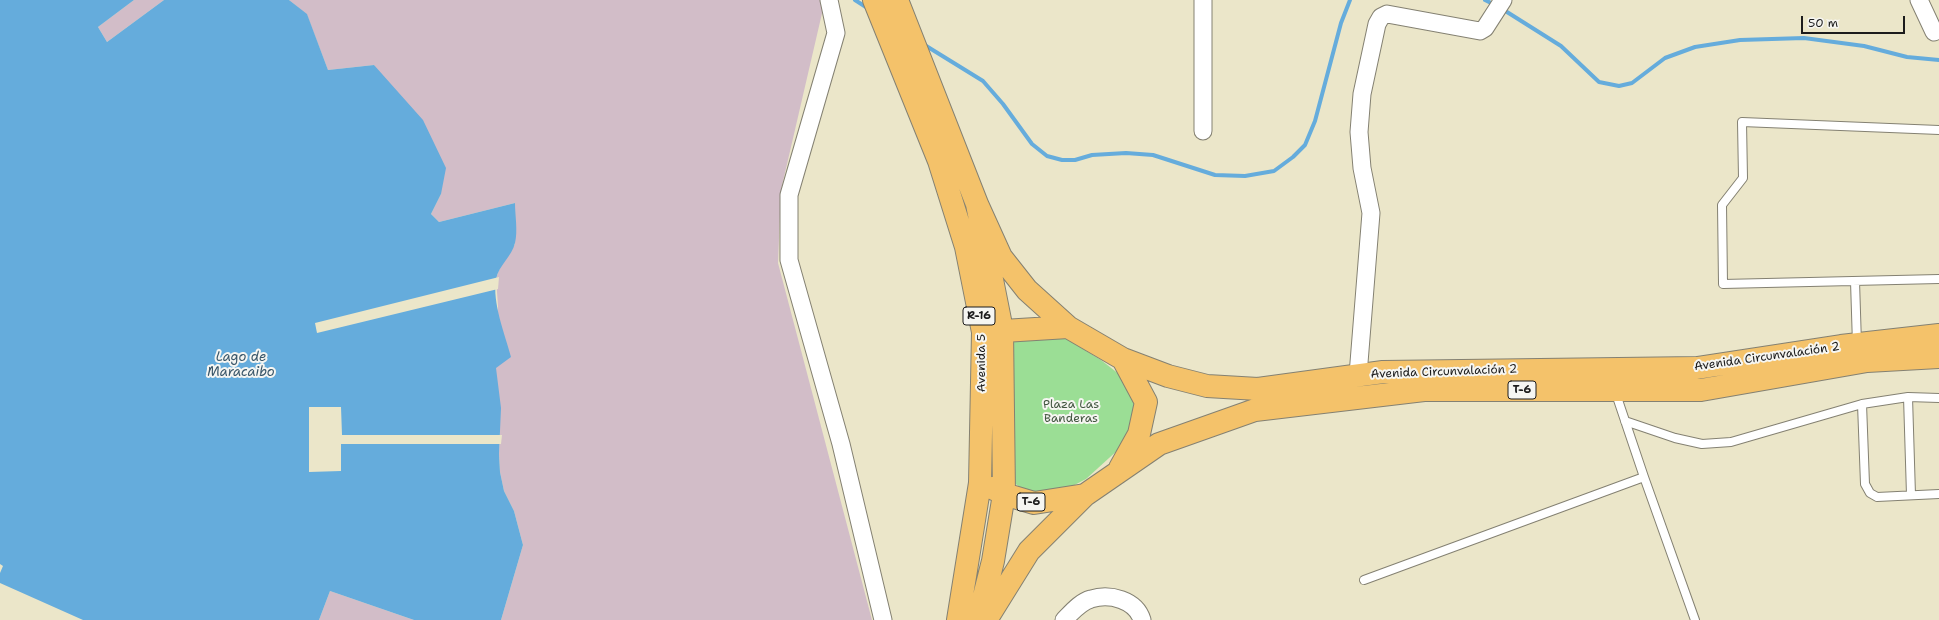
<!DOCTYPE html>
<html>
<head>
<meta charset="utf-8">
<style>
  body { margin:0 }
  #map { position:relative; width:1939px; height:620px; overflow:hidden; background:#ebe6c9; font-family:"Shantell Sans",sans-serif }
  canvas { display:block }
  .scale { position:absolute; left:1801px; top:16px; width:104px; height:18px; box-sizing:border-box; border:2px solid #1c1c1c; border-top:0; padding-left:5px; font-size:12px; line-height:14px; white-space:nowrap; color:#1c1c1c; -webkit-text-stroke:3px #f6f6f2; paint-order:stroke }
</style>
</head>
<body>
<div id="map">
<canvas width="1939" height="620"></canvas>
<div class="scale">50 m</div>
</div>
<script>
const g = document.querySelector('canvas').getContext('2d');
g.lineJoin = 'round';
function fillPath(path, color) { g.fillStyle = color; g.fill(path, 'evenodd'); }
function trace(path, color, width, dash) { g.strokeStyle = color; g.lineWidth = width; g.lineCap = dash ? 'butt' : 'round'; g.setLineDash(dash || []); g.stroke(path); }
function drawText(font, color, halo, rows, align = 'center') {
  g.font = font + ' "Shantell Sans",sans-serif'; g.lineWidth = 4; g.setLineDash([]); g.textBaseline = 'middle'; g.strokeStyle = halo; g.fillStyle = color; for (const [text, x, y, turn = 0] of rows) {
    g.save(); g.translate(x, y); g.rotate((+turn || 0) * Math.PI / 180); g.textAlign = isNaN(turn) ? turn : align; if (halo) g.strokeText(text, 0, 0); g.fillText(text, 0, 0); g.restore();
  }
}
fillPath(new Path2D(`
  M134,0H164L107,42L98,27Z
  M289,0H820L823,9L781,190L778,263L872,620H501L523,545L514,511L504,491L500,472L499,454L500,425L495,367L498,306L496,278L501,265L515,244V203L439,222L431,214L441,194L374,65L328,70L307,15Z
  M330,591L414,620H319Z`), '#d2bdc8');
fillPath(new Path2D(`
  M1011,337L1065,338L1101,360L1124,378L1137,410L1131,438L1086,479L1059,493L1032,495L1014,483Z`), '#9bde95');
fillPath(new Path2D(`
  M0,0H134L98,27L107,42L164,0H289L307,14L328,70L374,65L423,120L446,168L441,194L431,214L439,222L515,203C515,215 518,231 515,243C512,256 499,265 496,279C492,303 505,334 511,357L496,368L501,408L499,454L500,472L504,491L514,511L523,545L501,620H414L330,591L319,620H83L0,583V573L3,566L0,564Z`), '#65acdc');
fillPath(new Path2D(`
  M499,277L498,289L317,333L315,323Z
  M309,407H341L342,435H502L501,444H341V471L309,472Z`), '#ebe6c9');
trace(new Path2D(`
  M855,0L869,9
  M1485,0L1493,4
  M1507,12L1561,46L1599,82L1619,86L1632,83L1665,58L1695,47L1740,40L1804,38L1864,46L1907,57L1939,60
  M923,44L983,81L1003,104L1032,144L1047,156L1062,160H1075L1092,155L1126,153L1153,155L1215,175L1245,176L1274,171L1293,157L1305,145L1315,121L1341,23L1350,0`), '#65acdc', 4);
const service = new Path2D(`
  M1939,130L1742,122L1743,178L1722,205L1723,284L1939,279
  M1855,281L1857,344
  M1615,391L1644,477L1695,620
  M1908,397L1911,495
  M1862,404L1865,484L1870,493L1877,497L1939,494
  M1625,421L1675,438L1702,444L1731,442L1862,404L1908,397L1939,398
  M1364,580L1644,477`);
const minor = new Path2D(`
  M829,0L836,33L789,195V260L841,444L883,620
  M1919,0L1934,32
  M1203,131V0
  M1358,375L1371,213L1362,168L1359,132L1362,94L1377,24L1381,17L1387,14L1480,31L1485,28L1503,0
  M1064,620C1072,612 1080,602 1091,599C1110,593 1136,600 1142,620`);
const primary = new Path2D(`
  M874,0L939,161L966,247L983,332L980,483L958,620
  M897,0L977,204L1002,330L1004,494L993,561L978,620
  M977,204L1001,257L1027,290L1068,327L1123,359L1168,376L1207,386L1258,389L1383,372L1697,368L1841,346L1939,335
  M987,332L1068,327
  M1120,468L1139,434L1146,402L1123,359
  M992,488L1004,494L1034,503L1085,495
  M986,620L1029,551L1085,495L1159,444L1255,410L1424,390H1701L1867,361L1939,357`);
trace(service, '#848172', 10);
trace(minor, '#848172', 19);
trace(primary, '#848172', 24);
trace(service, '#fff', 8);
trace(minor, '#fff', 17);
trace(primary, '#f4c26a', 22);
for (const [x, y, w] of [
  [979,316,32],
  [1522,390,28],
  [1031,502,28]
]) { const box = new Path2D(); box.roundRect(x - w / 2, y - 9, w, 18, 3); g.fillStyle = '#f6f6f2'; g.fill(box); trace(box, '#1c1c1c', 1); }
drawText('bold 11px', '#1c1c1c', null, [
  ["R-16",979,316],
  ["T-6",1522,390],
  ["T-6",1031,502]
]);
drawText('12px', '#1c1c1c', '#f6f6f2', [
  ["Avenida Circunvalación 2",1767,357,-8],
  ["Avenida 5",982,363,-90],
  ["Avenida Circunvalación 2",1444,372,-2]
]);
drawText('12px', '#425640', '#f6f6f2', [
  ["Plaza Las",1071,405],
  ["Banderas",1071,419]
]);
drawText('italic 13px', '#395669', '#f6f6f2', [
  ["Lago de",241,358],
  ["Maracaibo",241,373]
]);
</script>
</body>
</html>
